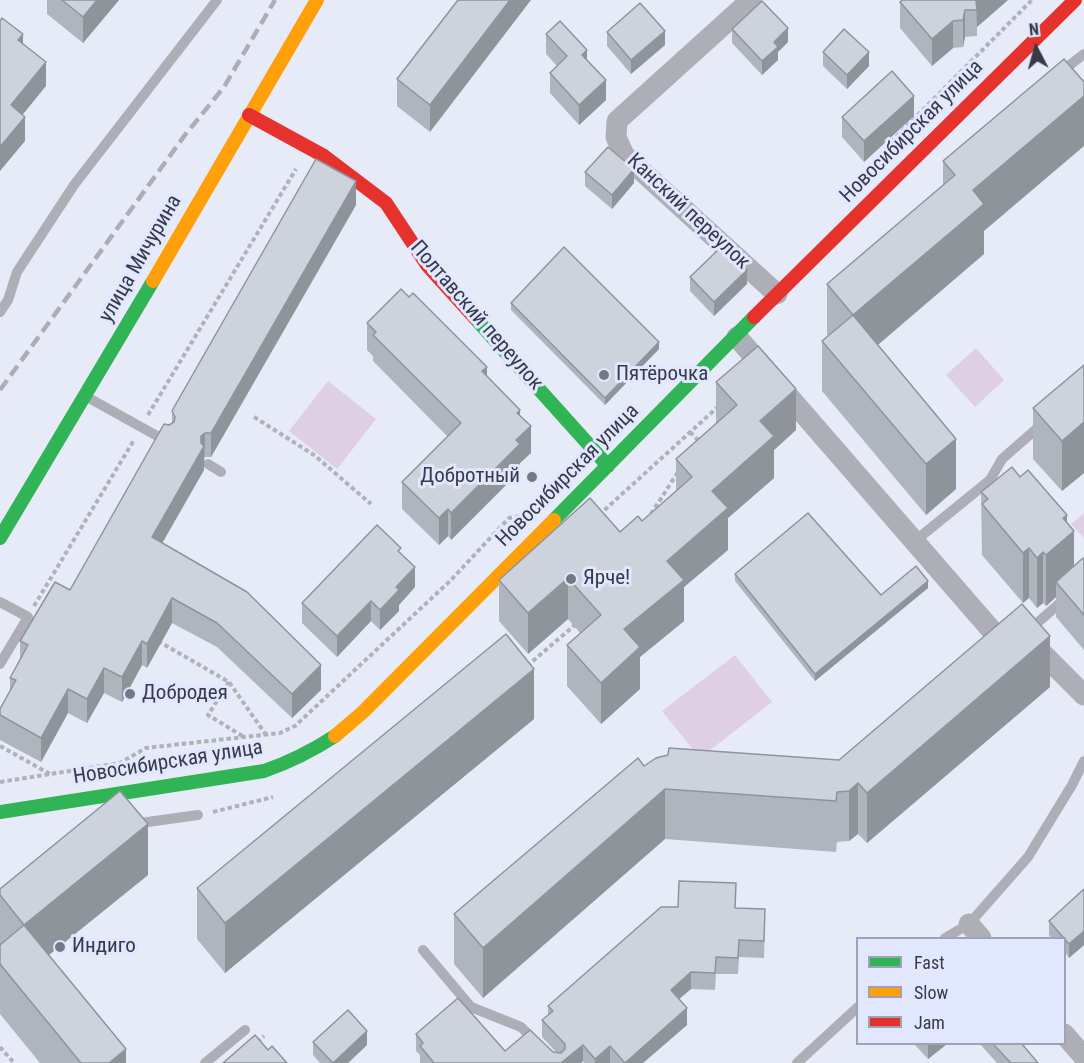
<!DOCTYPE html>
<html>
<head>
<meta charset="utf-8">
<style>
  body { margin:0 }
  #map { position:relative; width:1084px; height:1063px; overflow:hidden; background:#e7ebf8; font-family:"Roboto Condensed",sans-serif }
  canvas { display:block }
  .legend { position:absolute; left:856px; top:937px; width:210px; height:108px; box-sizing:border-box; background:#e0e7ff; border:2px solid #9da2b5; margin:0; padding:8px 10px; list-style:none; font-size:18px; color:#383b47 }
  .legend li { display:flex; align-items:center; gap:12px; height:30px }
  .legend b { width:30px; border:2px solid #9da2b5 }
  .north { position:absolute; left:1006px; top:18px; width:60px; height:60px; -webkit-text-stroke:4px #e0e7ff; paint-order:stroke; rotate:354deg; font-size:16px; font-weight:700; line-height:24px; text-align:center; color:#383b47 }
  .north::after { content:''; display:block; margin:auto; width:21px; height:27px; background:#383b47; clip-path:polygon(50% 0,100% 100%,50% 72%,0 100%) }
</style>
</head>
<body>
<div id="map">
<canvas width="1084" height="1063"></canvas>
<ul class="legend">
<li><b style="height:8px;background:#30b455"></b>Fast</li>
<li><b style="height:8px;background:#ff9f0a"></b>Slow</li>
<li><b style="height:8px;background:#e5322d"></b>Jam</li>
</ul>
<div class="north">N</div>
</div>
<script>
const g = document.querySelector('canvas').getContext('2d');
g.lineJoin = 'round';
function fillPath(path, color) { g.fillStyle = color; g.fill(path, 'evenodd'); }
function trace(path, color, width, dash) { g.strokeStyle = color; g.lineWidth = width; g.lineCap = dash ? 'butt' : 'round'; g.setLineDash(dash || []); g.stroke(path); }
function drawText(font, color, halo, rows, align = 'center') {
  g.font = font + ' "Roboto Condensed",sans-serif'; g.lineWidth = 6; g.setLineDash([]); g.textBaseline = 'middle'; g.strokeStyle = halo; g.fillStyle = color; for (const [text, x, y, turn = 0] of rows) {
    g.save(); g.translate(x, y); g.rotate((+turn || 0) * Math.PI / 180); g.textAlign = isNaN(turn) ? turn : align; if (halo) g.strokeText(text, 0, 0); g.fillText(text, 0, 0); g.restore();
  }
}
fillPath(new Path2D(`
  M976,348L1004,380L975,407L946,375Z
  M328,381L376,419L337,469L289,431Z
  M1084,513V538L1071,524Z
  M735,655L772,702L700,758L662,711Z`), '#dfcfe3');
trace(new Path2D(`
  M891,142L1032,0
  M148,415L296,169
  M254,417L314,455L371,504
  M690,432L698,440L696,443
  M651,514L678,472
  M599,515L720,405
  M34,606L134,440
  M158,641L229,682L266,735
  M527,666L576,624
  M229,682L208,715L244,737
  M0,746L50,774
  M0,782L120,763L146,748L280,733L295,726L450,581L509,518L521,516
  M213,812L273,797
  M257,1042L264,1036
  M0,1047L14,1063`), '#b1b1ba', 4, [4.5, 3]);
trace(new Path2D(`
  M1061,72L1084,54
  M0,312L8,300L17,272L74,185L217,0
  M87,397L168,442
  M208,464L221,472
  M915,541L990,480L1002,459L1042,424
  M0,602L28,617L0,664
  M1028,631L1084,582
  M133,824L198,815
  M945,938L969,924L1028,857L1072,785L1084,761
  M423,950L471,1007L521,1027L536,1042
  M205,1063L245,1030
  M797,1063L858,1007`), '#aeaeb6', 10);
trace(new Path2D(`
  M751,0L617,121L616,137L624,155L777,294
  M737,337L994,633L1024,635L1084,695
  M969,924L981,938
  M1064,1034L1084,1057`), '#aeaeb6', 21);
trace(new Path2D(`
  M475,318L608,466
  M554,520L754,317
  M0,538L153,281
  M0,812L264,771C290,762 312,751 335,736`), '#30b455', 14);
trace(new Path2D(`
  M153,281L317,0
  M335,736L363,712L554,520`), '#ff9f0a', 14);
trace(new Path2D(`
  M249,115L324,156L386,203L427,265L475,318
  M754,317L1075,0`), '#e5322d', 14);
trace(new Path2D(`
  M0,390L185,135L224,87L275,0`), '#acadb5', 4.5, [12, 6]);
fillPath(new Path2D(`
  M47,0H119L83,43L47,14Z
  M458,0L430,132L397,106V79Z
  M1008,0L977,27V36L965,37L963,47L953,48L932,66L900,28V2Z
  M732,29L788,42L778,52V60L762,75L732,43Z
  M607,32L665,45L631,74L607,46Z
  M546,34L587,60L606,100L579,125L550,93V73L557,66L546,54Z
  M823,52L869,66L847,89L823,66Z
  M1064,59L984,231V254L878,345L956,489L926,515L822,391V341L828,336L827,334V284L943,185V161Z
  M914,116L864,162L842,137V117Z
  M585,172L634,183L612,209L585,186Z
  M356,205L211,457H205L204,458V470L162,543L321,690L292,718L217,647L172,623L147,668L142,665L122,702L104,693L87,723L68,713L41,762L0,740V709L10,691V678L20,659V641L70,590L169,425L172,423V411Z
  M690,277L747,284L714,316L690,291Z
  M511,303L659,349L605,405L511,310Z
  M367,323L487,376L520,416L531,453L520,463V471L451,540L448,536L439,545L402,509V482L448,437L373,361V356L367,350Z
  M1084,365V473L1062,491L1033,459V408Z
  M716,382L796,430L774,450V478L728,518V550L684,587V621L640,657V689L601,724L567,686V645L580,633L568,619L528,654L499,621V580L620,532L642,521L676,491V459L716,423Z
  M1020,477L1067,523L1074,566L1084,559V650L1056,617V597L1046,606L1043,603L1037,608L1029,598L1023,603L982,555L981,492Z
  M401,553L415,587L399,605V611L380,630L371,621L337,657L302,623V603Z
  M735,574L881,595L928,588L815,681L735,581Z
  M1050,687L867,843L858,834L849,841L837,842L836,852L665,839L483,998L454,964V914L644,766L839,760Z
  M534,719L225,973L197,939V888Z
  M148,875L49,955L126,1063H40L0,1014V889Z
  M1084,889V945L1069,958L1065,952V939H1052L1049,935V921Z
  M735,908L765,926L764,958L739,957L738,974H716L715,990L691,989L679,999L687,1025L643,1063H584L583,1061L581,1063H420V1055L416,1051V1034L505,1051L553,1052L557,1053L542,1037V1020L548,1015V1006Z
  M313,1042L367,1045L348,1063H320L313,1055Z
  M914,1044H947L928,1059Z
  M980,1044H1022L1038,1063H997Z`), '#afb5bd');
fillPath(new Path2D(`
  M97,0H119L83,43V17Z
  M510,0H531L430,132V105Z
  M977,0H1008L977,27L976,1Z
  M965,10V37L963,47V20Z
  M953,21V48L932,66V39Z
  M788,28V42L778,52V60L762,75V61L774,42Z
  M665,31V45L631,74V60Z
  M23,34V58L18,40Z
  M587,50V70L582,55Z
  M869,52V66L847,89V75Z
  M46,62V86L11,129V105Z
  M606,80V100L579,125V105Z
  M914,96V116L864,162V141Z
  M1084,96V146L984,231V254L853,366V315L973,190Z
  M25,117V141L0,171V147Z
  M634,169V183L612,209V195Z
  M356,181V205L211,457V433Z
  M747,270V284L714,316V302Z
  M659,342V349L605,405V398Z
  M487,367V394L482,371Z
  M796,389V430L774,450V478L728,518V550L684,587V621L640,657V689L601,724V683L624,629L712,491L760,421Z
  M520,410V436L531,426V453L520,463V471L451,540V513L517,413Z
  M1084,422V473L1062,491V441Z
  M205,433L204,470L152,561V537L201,436Z
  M956,439V489L926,515V464Z
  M448,509V536L439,545V518Z
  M1067,515V537L1074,531V581L1056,582V597L1046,606V555L1063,518Z
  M1029,548V598L1023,603V553Z
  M1043,552V603L1037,608V558Z
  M415,567V587L399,605V611L380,630V610L396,587Z
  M568,578V619L528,654V613Z
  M928,581V588L815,681V674Z
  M172,598V623L147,668V644Z
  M371,601V621L337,657V636Z
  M1050,636V687L867,843V793Z
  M142,641V665L122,702V677Z
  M321,665V690L292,718V694Z
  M104,668V693L87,723V699Z
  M534,669V719L225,973V923Z
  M68,689V713L41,762V738Z
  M858,783V834L849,841V791Z
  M665,789V839L483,998V948Z
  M148,824V875L24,975V925Z
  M1084,931V945L1069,958V944Z
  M691,972V989L671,1006V990Z
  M687,1008V1025L643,1063H625Z
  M367,1031V1045L348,1063H333Z
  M928,1044H947L928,1059Z
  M583,1045V1061L581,1063H561Z
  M610,1046V1063H595V1059Z
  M126,1049V1063H109Z`), '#8f949a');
const building = new Path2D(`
  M62,0H97L83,17Z
  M458,0H510L430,105L397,79Z
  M902,0H977L976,1L977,10H965L963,20L953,21L932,39L900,2Z
  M762,1L788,28L774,42L778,47L762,61L732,29Z
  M640,3L665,31L631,60L607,32Z
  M2,18L23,34L18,40L46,62L11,105L25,117L0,147V21Z
  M560,21L587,50L582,55L606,80L579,105L550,73L567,56L546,34Z
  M844,29L869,52L847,75L823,52Z
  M1064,59L1084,82V96L973,190L984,204L853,315L827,284L955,175L943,161Z
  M892,71L914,96L864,141L842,117Z
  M608,147L634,169L612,195L585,172Z
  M316,159L356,181L211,433H205L201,436V443L204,446L152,537L247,592L321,665L292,694L217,623L172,598L147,644L142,641L122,677L104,668L87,699L68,689L41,738L0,715V709L16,680L10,678L28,645L20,641L55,582L70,590L164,424L169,425L174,422L175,417L172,411L173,409Z
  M564,247L659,342L605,398L511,303Z
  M721,247L747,270L714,302L690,277Z
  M401,289L409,297L413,293L487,367L482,371L520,410L517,413L531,426L516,440L520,444L451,513L448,509L439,518L402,482L461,423L373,335L376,332L367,323Z
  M853,315L956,439L926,464L822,341Z
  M758,346L796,389L760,421L774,436L712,491L728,508L667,561L684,580L624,629L640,647L601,683L567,645L601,615L568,578L528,613L499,580L590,498L620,532L638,516L642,521L692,477L676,459L737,405L716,382Z
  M1084,365V422L1062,441L1033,408Z
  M1012,467L1020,477L1028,470L1067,515L1063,518L1074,531L1046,555L1043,552L1037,558L1029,548L1023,553L982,504L988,499L981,492Z
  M808,513L881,595L916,566L928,581L815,674L735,574Z
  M377,525L401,548L398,551L415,567L396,587L399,590L380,610L371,601L337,636L302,603Z
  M1083,558L1084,559V615L1056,582Z
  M1022,604L1050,636L867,793L858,783L849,791L837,792L836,801L665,789L483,948L454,914L638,758L644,766L656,758L668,755L669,748L839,760Z
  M506,634L534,669L225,923L197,888Z
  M120,791L148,824L24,925L0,895V889Z
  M679,881L736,883L735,908L765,909L764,941L739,940L738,958L716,957L715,973L691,972L671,990L687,1008L625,1063L610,1046L595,1059L583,1045L561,1063H434L420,1046L423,1043L416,1034L458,998L505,1051L530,1030L553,1052L561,1053L565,1049V1044L542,1020L553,1011L548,1006L661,907H678Z
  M1084,889V931L1069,944L1049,921Z
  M24,925L126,1049L109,1063H81L0,964V945Z
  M348,1010L367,1031L333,1063L313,1042Z
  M255,1035L268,1050L272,1046L287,1063H223Z
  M993,1044H1022L1038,1063H1011Z`);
fillPath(building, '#ccd3dc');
trace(building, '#8f949a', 1.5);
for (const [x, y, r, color] of [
  [604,375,6,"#757985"],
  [532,477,6,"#757985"],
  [571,579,6,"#757985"],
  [130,694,6,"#757985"],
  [60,947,6,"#757985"]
]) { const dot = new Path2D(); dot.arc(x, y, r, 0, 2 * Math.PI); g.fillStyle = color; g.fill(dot); trace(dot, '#e0e7ff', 2); }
drawText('21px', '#383b47', '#e0e7ff', [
  ["Новосибирская улица",912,132,-45],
  ["Канский переулок",688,212,43],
  ["улица Мичурина",141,259,-60],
  ["Полтавский переулок",476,316,49],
  ["Новосибирская улица",568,476,-45],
  ["Новосибирская улица",168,763,-9]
]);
drawText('21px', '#383b47', '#e0e7ff', [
  ["Пятёрочка",616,375],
  ["Добротный",520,477,"right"],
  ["Ярче!",583,579],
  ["Добродея",142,694],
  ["Индиго",72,947]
], 'left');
</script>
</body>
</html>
